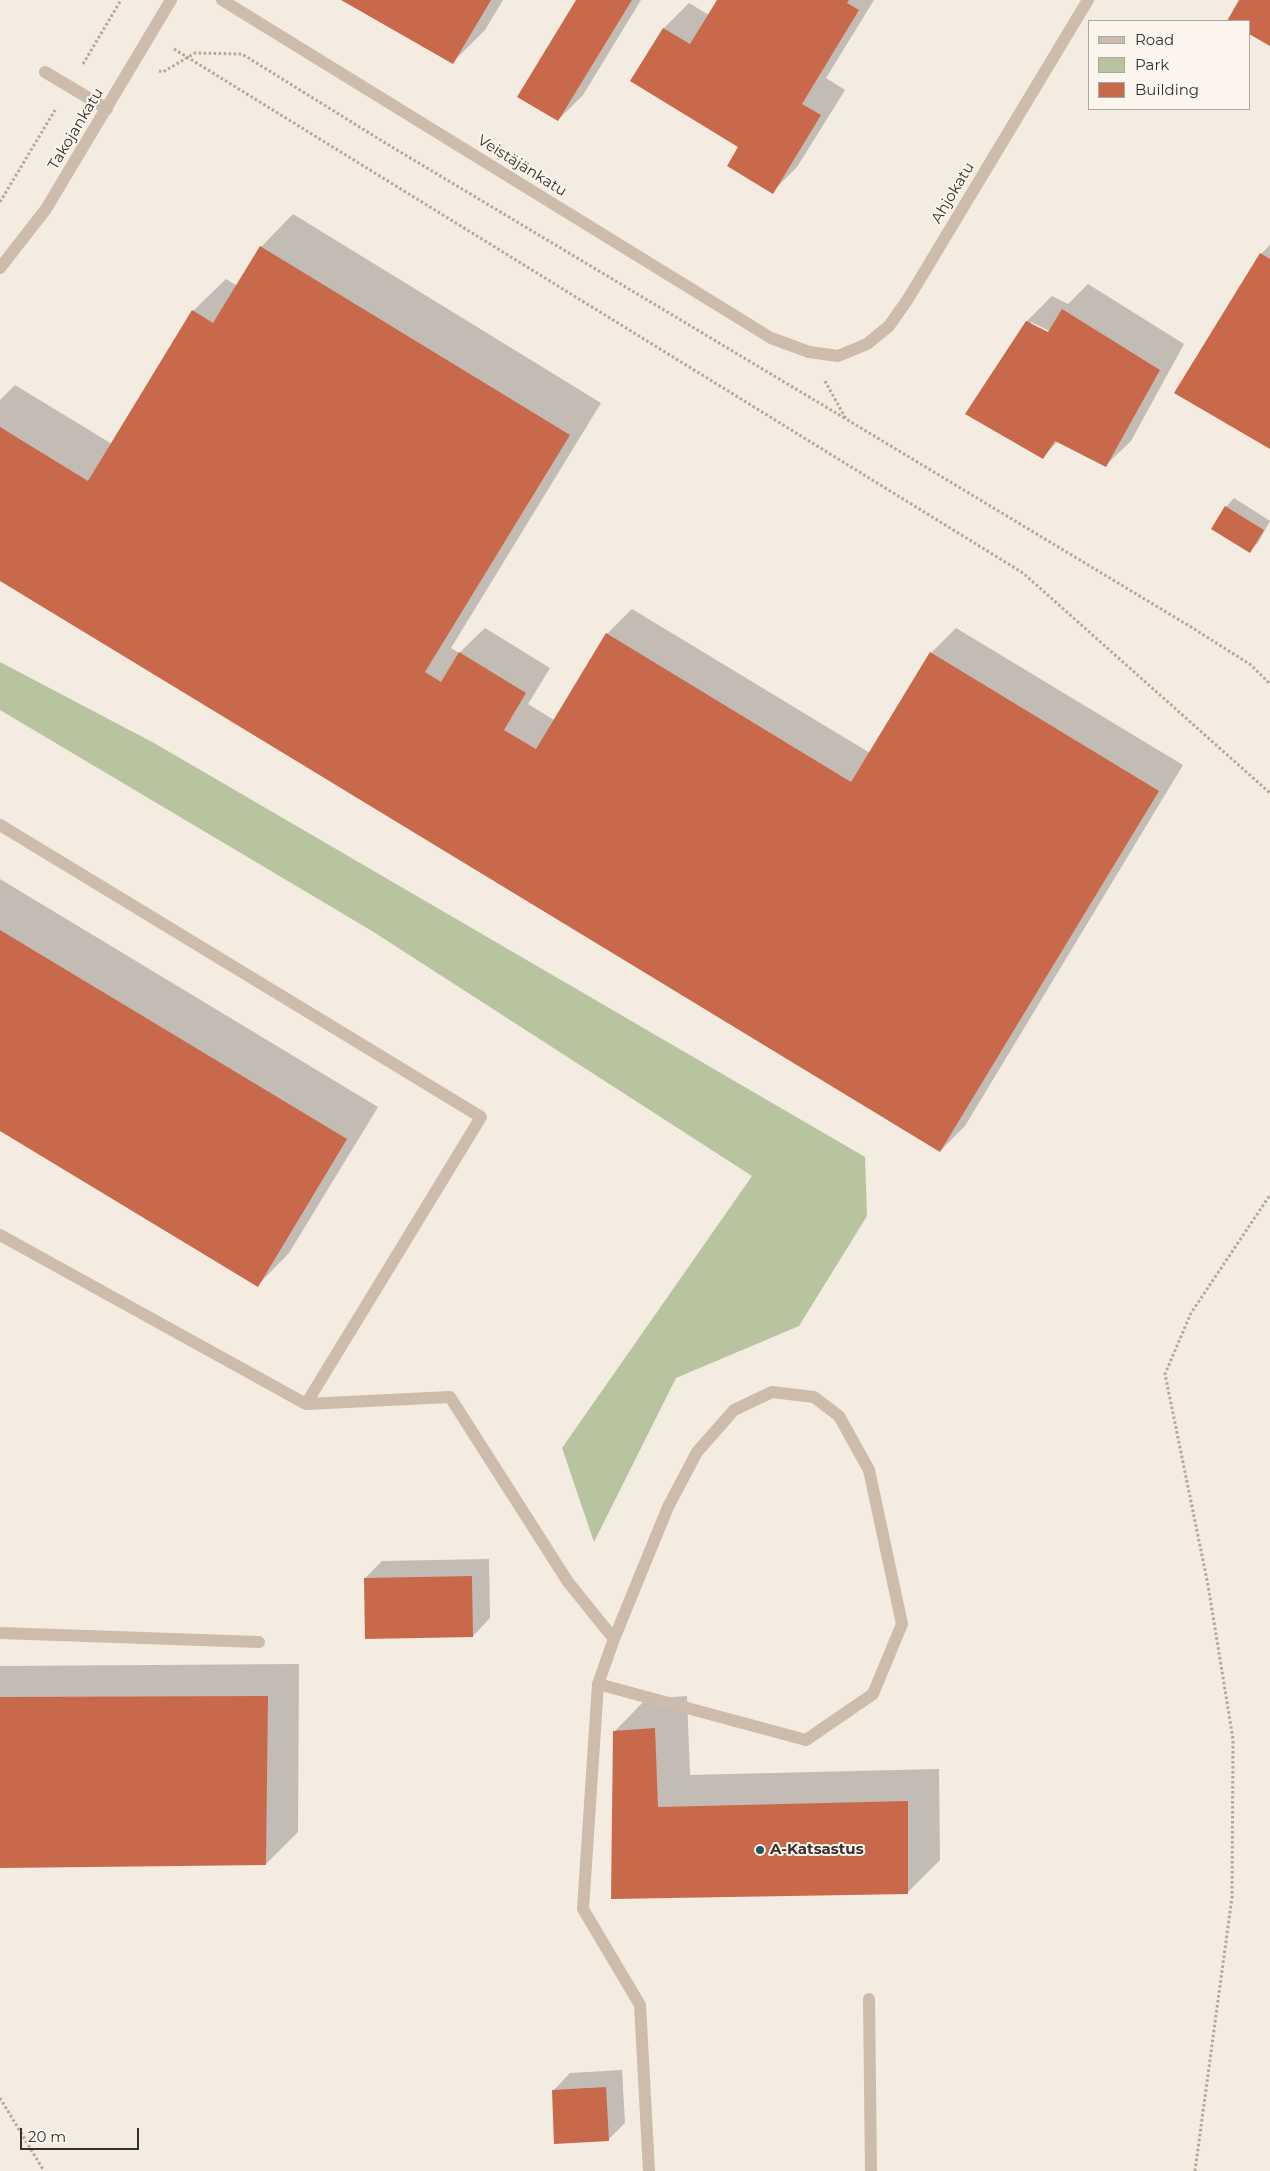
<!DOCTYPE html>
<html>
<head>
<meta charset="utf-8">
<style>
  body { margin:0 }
  #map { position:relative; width:1270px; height:2171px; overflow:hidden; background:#f4ebe1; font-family:Montserrat,sans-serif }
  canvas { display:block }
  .legend { position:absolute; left:1088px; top:20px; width:162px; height:90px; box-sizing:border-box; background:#fbf5ee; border:1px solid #aea6a0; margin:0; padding:6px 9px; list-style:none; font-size:15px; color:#3b302b }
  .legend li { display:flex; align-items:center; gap:10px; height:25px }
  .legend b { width:25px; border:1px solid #aea6a0 }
  .scale { position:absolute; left:20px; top:2128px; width:119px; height:22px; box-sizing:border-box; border:2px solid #3b302b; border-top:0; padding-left:6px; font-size:15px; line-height:18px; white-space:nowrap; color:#3b302b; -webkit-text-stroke:4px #fbf5ee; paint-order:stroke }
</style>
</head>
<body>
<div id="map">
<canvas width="1270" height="2171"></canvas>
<ul class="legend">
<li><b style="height:6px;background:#cdbbac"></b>Road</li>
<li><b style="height:14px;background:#b8c4a0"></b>Park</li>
<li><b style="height:14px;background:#c8694b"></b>Building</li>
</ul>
<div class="scale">20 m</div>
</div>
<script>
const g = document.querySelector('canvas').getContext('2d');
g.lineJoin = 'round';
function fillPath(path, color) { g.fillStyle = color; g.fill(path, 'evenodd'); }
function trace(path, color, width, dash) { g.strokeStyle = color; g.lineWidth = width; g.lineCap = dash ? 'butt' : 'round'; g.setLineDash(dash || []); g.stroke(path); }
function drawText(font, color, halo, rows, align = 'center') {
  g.font = font + ' Montserrat,sans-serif'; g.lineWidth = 4; g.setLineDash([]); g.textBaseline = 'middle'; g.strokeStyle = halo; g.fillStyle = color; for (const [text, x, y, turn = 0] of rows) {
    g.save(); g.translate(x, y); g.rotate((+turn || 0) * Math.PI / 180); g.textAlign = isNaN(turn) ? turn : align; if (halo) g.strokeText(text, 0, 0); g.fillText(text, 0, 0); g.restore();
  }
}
fillPath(new Path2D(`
  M0,662L154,743L865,1157L867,1216L799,1326L676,1378L594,1542L562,1448L752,1176L372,931L0,710Z`), '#b8c4a0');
fillPath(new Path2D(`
  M344,0H503L485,30L453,62Z
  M578,0H641L583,95L558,120Z
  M718,0H874L826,78L845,90L797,167L772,192L740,147L632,81L664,28L689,3L709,15Z
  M293,214L601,403L451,648L459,653L485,628L550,668L528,704L554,720L607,634L632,609L870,753L931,653L956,628L1183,765L965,1126L940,1151L0,579V400L15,385L112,444L193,311L226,279L237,286L261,247Z
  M1270,245V447L1176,392L1261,254Z
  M1088,284L1184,344L1131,441L1105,466L1058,441L1043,457L1027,321L1052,296L1068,304ZM1031,322L1054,333L1053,336L1031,325Z
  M1234,498L1270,521L1258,543L1249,551L1226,507Z
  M0,879L378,1107L289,1253L257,1286L0,1130Z
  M489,1559L490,1618L473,1636L365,1578L382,1561Z
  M299,1664L298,1832L266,1864L0,1867V1666Z
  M687,1696L690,1775L939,1769L940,1860L908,1892L612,1897L614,1732L646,1699Z
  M622,2070L625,2123L608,2140L553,2091L570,2073Z`), '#0003');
fillPath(new Path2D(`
  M341,0H491L453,64Z
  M576,0H632L558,121L517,97Z
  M717,0H849L847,3L859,10L802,104L821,115L773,194L727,166L738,147L630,81L663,28L690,44Z
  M1239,0H1270V46L1249,34V21H1227Z
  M260,246L570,435L425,672L441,682L459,652L526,693L504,730L536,749L606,633L851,782L930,652L1159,791L940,1152L0,581V427L88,481L192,310L213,323Z
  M1260,253L1270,259V449L1174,393Z
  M1062,309L1160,370L1106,467L1055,441L1043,459L965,414L1026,321L1048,332Z
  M1225,506L1264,530L1250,553L1211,529Z
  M0,930L347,1139L258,1287L0,1131Z
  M472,1576L473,1637L365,1639L364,1578Z
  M268,1696L266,1865L0,1868V1697Z
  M655,1728L658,1807L908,1801V1894L611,1899L613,1731Z
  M606,2087L609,2141L554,2144L552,2090Z`), '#c8694b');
trace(new Path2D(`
  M174,49L1023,573L1270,793
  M83,64L121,0
  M159,71L163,72L195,53L242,54L387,144L846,419
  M0,202L55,110
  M825,381L846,419L1191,627L1251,665L1270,684
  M0,2098L44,2171
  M1195,2171L1232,1897L1233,1739L1208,1585L1165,1374L1191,1313L1270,1195`), '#b9a596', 3, [2.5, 2.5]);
trace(new Path2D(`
  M45,72L107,109
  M0,825L481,1117L306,1404
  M0,1235L306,1404L450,1397L568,1582L614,1639
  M0,1633L259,1642
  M598,1684L806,1740L873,1694L902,1624L869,1470L839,1416L814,1397L772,1392L734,1410L697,1452L668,1507L614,1639L598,1684L583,1909L640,2005L649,2171
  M869,1999L871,2171`), '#cdbbac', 12);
trace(new Path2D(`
  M222,0L771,338L809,352L838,356L867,344L889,326L908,299L1088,0
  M0,268L46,209L171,0`), '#cdbbac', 12);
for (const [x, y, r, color] of [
  [760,1850,5,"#1f5a5e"]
]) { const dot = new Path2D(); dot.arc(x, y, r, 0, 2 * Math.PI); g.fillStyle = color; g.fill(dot); trace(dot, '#fbf5ee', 2); }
drawText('15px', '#3b302b', '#fbf5ee', [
  ["Takojankatu",76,129,-59],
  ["Veistäjänkatu",522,166,32],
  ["Ahjokatu",953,193,-59]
]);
drawText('bold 15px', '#3b302b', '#fbf5ee', [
  ["A-Katsastus",770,1850]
], 'left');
</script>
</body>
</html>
